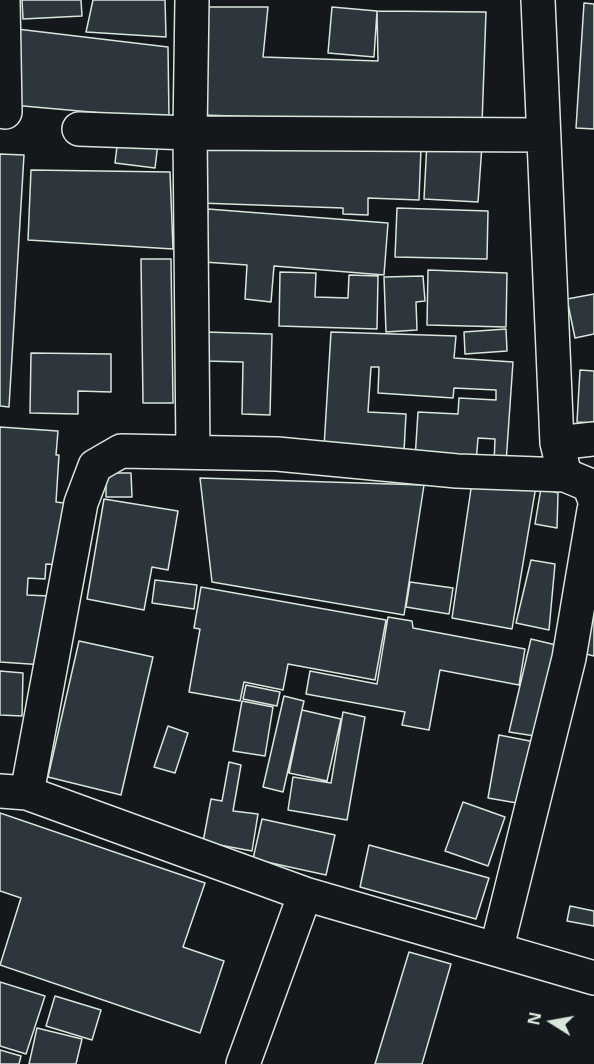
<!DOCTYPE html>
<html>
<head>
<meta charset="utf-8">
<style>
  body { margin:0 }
  #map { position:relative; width:594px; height:1064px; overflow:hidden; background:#14181c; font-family:"Open Sans",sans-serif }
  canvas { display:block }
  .north { position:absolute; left:522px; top:992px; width:60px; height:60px; -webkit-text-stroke:4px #14181c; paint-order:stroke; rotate:281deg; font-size:16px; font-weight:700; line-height:24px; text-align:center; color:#d8e6dc }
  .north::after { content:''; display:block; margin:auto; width:21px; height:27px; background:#d8e6dc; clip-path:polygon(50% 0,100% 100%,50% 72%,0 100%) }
</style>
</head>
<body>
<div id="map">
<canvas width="594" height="1064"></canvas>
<div class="north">N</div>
</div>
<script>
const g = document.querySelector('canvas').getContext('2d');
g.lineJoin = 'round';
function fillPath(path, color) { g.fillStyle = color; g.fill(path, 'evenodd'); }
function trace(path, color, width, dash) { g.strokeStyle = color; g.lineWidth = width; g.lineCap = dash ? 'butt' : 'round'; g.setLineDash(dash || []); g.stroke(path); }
const building = new Path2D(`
  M22,0H81L82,16L23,19Z
  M93,0H165L166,37L86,32Z
  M584,3L594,4V129L576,128Z
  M207,7H268L263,57L378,61L377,11L486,12L482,124L202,115Z
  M332,7L377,11L374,57L328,53Z
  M17,29L168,47L169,119L12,105Z
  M118,138L158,143L155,168L115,163Z
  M201,141L421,148L419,200L368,198V215L343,214V208L199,203Z
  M427,142L482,145L478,202L424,199Z
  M0,154L24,155L9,407L0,406Z
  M31,170L170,172L173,249L28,240Z
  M397,208L488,211L487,259L395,257Z
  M208,209L388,223L384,275L274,266L271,302L245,299L247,265L204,262Z
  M141,259H171L173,403H143Z
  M428,270L507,273L506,327L427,325Z
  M280,272L316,273L315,297L348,298L349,275L378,276L377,329L279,326Z
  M423,276L425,301L416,302L417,330L386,332L384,277Z
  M594,294V334L575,338L567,299Z
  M506,329L507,351L465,354L464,332Z
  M205,332L272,334L270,415L242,414L243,362L205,361Z
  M331,332L456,336L454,358L513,362L506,463H494L495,439L478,438L476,463L415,459L418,412L458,414L459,398L496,400V390L454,388L453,398L378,393L379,367H371L368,412L406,414L404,451L324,447Z
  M31,353L111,354V392L78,391V414L30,413Z
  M580,370L594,371V423L577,422Z
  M0,427L58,431L56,455H59L56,502L64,503L60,565L46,564L45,579L28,578L27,595L49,596L44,665L0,662Z
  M106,473H131L132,497H106Z
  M200,478L424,485L404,615L212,582Z
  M472,482L536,486L512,629L452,618Z
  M541,488L558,493L557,528L535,524Z
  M104,499L178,511L168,570L152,567L144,610L87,599Z
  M531,560L555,564L549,630L516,623Z
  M155,580L197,585L194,609L152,603Z
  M410,582L453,588L449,614L406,607Z
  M201,587L386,620L375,680L288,664L283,690L244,682L240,701L189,692L200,629L194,628Z
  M594,597V656L582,653Z
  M388,617L412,621L413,628L525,649L519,685L440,670L429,730L402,725L405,712L306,694L310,671L377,684Z
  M531,639L556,645L535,736L509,732Z
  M79,641L153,657L121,795L48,777Z
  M0,671L23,673L22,716L0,715Z
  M246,685L280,692L277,706L243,699Z
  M284,696L304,701L283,792L263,787Z
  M242,701L273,707L265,756L233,751Z
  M302,710L341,719L327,781L289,773Z
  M343,712L365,717L347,820L288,810L293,777L331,783Z
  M168,726L188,733L175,773L154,767Z
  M499,735L535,742L517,803L488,798Z
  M229,762L241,765L233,811L258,814L252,851L203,842L211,799L222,801Z
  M463,802L505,817L488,866L445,851Z
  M0,813L205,883L183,947L224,961L200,1033L0,965L21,898L0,891Z
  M262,819L335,835L326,875L253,859Z
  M369,845L489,878L476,919L360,887Z
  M570,906L594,911V926L567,921Z
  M409,952L451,964L422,1064H375Z
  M0,982L45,996L26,1054L0,1046Z
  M55,996L101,1010L92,1040L46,1026Z
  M37,1028L82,1039L76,1064H29Z
  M0,1050L21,1056L19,1064H0Z`);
fillPath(building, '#2c363c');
trace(building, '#d8e6dc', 1.5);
const minor = new Path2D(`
  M3,0L5,112
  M192,0L190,133L193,452
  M538,0L557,443L565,475
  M79,129L190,133L542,135
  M557,443L594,439
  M0,791L27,793L305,894L594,978
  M27,793L81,503L95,466L121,451L277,454L457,471L565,475L589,485L594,498
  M497,947L569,658L594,510
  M243,1064L305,894`);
trace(minor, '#d8e6dc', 36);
trace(minor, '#14181c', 33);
</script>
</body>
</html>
